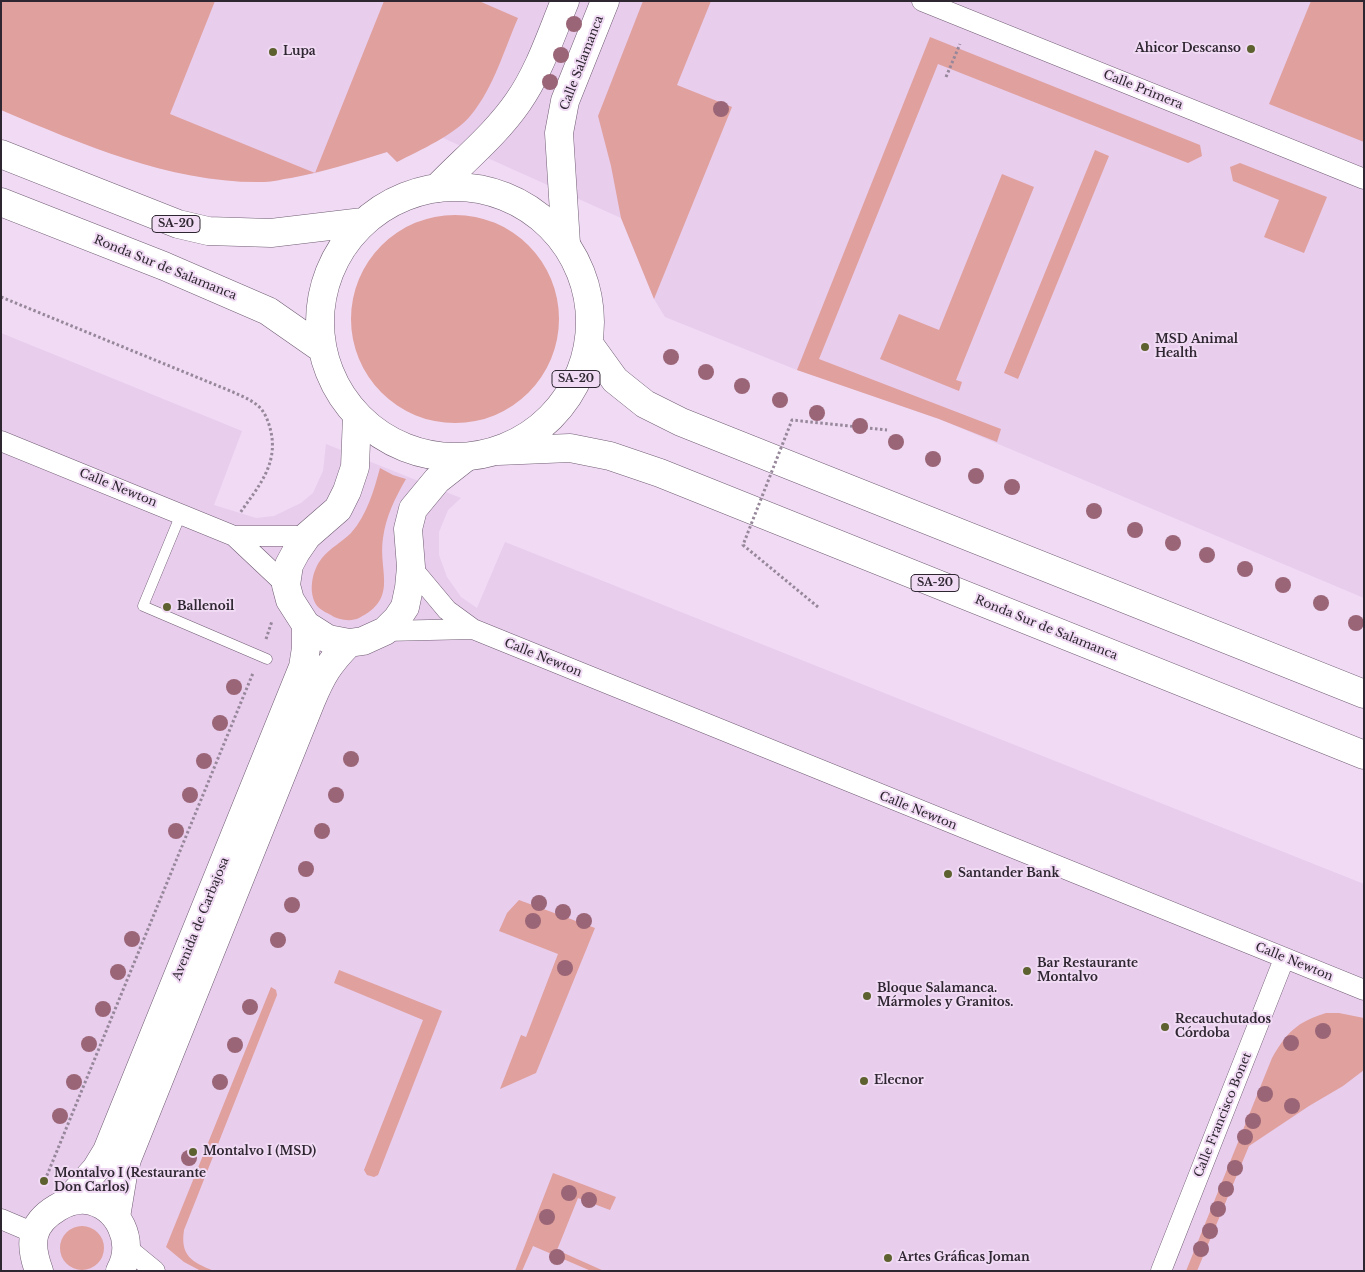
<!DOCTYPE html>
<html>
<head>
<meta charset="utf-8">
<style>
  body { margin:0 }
  #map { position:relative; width:1365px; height:1272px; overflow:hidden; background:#f0daf4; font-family:"Libre Baskerville",serif }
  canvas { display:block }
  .frame { position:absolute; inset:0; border:2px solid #2e2630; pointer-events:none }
</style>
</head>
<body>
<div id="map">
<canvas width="1365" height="1272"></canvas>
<div class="frame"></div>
</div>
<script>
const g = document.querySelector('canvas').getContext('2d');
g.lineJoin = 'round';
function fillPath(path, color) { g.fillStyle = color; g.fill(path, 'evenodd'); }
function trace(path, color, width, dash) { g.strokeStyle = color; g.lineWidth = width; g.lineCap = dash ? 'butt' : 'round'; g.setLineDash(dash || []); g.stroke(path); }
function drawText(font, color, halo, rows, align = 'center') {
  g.font = font + ' "Libre Baskerville",serif'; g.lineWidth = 4; g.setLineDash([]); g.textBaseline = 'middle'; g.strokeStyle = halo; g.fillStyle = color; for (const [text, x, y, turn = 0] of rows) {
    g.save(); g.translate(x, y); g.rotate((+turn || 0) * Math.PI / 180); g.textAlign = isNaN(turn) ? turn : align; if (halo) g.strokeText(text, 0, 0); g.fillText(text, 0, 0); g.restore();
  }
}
fillPath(new Path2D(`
  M1,1H1364V598L939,419L797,370L665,317L654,299L621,218L443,138L397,162L387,152L316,173L266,182L210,179L157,168L97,149L1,110Z
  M1,333L242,431L214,505L256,518L274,516L301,503L313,493L323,471L326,444L461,498L448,510L439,532V555L447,577L461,597L477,608L505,542L1364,884V1271H1Z`), '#e8cded');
fillPath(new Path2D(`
  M1,1H215L170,114L315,173L384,1H479L518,18C504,50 494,87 471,115C455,135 420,150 397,162L387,152C355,162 323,172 291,178C282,179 273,182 264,182C173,184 84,145 1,110Z
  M643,1H711L677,85L732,107L654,299L621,218L611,166L598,116Z
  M1311,1H1364V142L1269,104Z
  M930,37L1200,145L1202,156L1188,163L938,64L819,359L1001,429L997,442L939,419L797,370Z
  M1095,150L1109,156L1018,379L1004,373Z
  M1240,163L1327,197L1304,253L1264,237L1279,200L1233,181L1230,167Z
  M1002,174L1034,187L956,380L962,382L959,391L880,359L899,314L939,330Z
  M351 319a104 104 0 1 1 208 0a104 104 0 1 1-208 0Z
  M380,468L393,475L406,479C395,498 386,516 383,538C378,572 399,598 359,618C351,622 338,620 331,615C327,613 321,610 318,607C307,594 312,570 322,558C330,548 342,542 351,533C367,515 374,490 380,468Z
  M519,900L595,928L536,1073L500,1089L521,1035L526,1037L558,954L499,931L507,913Z
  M339,970L442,1011L378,1175L374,1177L367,1175L364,1170L423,1020L334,983Z
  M271,987L276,990L277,995L184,1230C180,1256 192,1262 214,1271H201L184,1262L166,1247Z
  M1326,1013H1339L1364,1018V1070L1343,1086L1309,1106L1249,1146L1197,1271H1186L1272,1058C1287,1032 1297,1022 1326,1013Z
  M553,1173L616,1197L610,1210L578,1198L557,1250L604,1271H591L533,1246L522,1271H515Z
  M60 1248a22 22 0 1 1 44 0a22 22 0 1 1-44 0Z`), '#e0a09d');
const service = new Path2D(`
  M181,514L143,606L267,659`);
const minor = new Path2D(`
  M922,1L1364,179
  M1,441L234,536H307
  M234,536L286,585
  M411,567L447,610L473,629L1364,990
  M385,631L473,629
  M1,1219L34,1233
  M127,1248L155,1271
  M1161,1271L1284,959`);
const primary = new Path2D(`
  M437,188C464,160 496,134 518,102C539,72 551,35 565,1
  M566,244L559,133L565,101L605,1
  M357,416L355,467L347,491L338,509L307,536L296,552L289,565L286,585L290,600L306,625L328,639L349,643L363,641L385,631L397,619L405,607L409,588L411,567L408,529L413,509L437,480L465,458
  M67,1202L96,1169L107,1151L303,667L306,648V625
  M116,1217L123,1175L127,1159L311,701C322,675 329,663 349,643
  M39,1271C29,1244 30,1224 57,1208C65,1203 75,1199 86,1200C119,1205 136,1242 120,1271`);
const trunk = new Path2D(`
  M1,154L178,224L208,231L271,233L363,222
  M320 322a135 135 0 1 1 270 0a135 135 0 1 1-270 0Z
  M1,202L164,266L268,311L321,348
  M589,344L615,380L645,404L681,422L1364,694
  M498,451L570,448L610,456L660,473L1364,755`);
trace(service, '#705d73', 11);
trace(minor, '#705d73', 21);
trace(primary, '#705d73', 29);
trace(trunk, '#705d73', 29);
trace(new Path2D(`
  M946,77L960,44
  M1,297L233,392C241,396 250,399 257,405C265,411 269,423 271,432C278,465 258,487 240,513
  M266,639L272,621
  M43,1185L253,673`), '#97879a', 3, [2.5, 2.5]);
trace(service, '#fff', 10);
trace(minor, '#fff', 20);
trace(primary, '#fff', 28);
trace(trunk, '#fff', 28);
trace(new Path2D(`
  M818,607L743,545L792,420L887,430`), '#97879a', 3, [2.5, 2.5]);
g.fillStyle = '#9a6576';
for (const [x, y] of [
  [574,24],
  [561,55],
  [550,82],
  [721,109],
  [671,357],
  [706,372],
  [742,386],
  [780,400],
  [817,413],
  [860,426],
  [896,442],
  [933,459],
  [976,476],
  [1012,487],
  [1094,511],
  [1135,530],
  [1173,543],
  [1207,555],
  [1245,569],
  [1283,585],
  [1321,603],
  [1356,623],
  [234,687],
  [220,723],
  [351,759],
  [204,761],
  [190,795],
  [336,795],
  [176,831],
  [322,831],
  [306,869],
  [539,903],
  [292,905],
  [563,912],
  [533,921],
  [584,921],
  [132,939],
  [278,940],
  [565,968],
  [118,972],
  [250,1007],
  [103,1009],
  [1323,1031],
  [1291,1043],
  [89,1044],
  [235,1045],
  [74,1082],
  [220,1082],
  [1265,1094],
  [1292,1106],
  [60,1116],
  [1253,1121],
  [1245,1137],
  [189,1158],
  [1235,1168],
  [1226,1189],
  [569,1193],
  [589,1200],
  [1218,1209],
  [547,1217],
  [1210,1231],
  [1201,1249],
  [557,1257]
]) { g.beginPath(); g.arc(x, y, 8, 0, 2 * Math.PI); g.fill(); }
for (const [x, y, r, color] of [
  [1251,49,5,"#5d612f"],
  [273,52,5,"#5d612f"],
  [1145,347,5,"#5d612f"],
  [167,607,5,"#5d612f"],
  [948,874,5,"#5d612f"],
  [1027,971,5,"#5d612f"],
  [867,996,5,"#5d612f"],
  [1165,1027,5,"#5d612f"],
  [864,1081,5,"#5d612f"],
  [193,1152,5,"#5d612f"],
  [44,1181,5,"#5d612f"],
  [888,1258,5,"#5d612f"]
]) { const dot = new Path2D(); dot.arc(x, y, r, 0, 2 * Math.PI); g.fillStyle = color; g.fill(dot); trace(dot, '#f0daf4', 2); }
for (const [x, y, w] of [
  [176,224,48],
  [576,379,48],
  [935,583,48]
]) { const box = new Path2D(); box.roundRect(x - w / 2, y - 8.5, w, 17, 4); g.fillStyle = '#f0daf4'; g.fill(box); trace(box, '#2e2630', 1); }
drawText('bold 11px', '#2e2630', null, [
  ["SA-20",176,224],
  ["SA-20",576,379],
  ["SA-20",935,583]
]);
drawText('bold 12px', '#2e2630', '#f0daf4', [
  ["Ahicor Descanso",1241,49,"right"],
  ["Lupa",283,52],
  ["MSD Animal",1155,340],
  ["Health",1155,354],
  ["Ballenoil",177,607],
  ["Santander Bank",958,874],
  ["Bar Restaurante",1037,964],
  ["Montalvo",1037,978],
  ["Bloque Salamanca.",877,989],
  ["Mármoles y Granitos.",877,1003],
  ["Recauchutados",1175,1020],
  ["Córdoba",1175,1034],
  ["Elecnor",874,1081],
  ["Montalvo I (MSD)",203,1152],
  ["Montalvo I (Restaurante",54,1174],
  ["Don Carlos)",54,1188],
  ["Artes Gráficas Joman",898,1258]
], 'left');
drawText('12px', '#2e2630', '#f0daf4', [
  ["Calle Salamanca",582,63,-69],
  ["Calle Primera",1143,90,22],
  ["Ronda Sur de Salamanca",165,268,22],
  ["Calle Newton",118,488,22],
  ["Ronda Sur de Salamanca",1046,628,22],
  ["Calle Newton",543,658,22],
  ["Calle Newton",918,811,22],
  ["Avenida de Carbajosa",201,919,-68],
  ["Calle Newton",1294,962,22],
  ["Calle Francisco Bonet",1223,1115,-68]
]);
</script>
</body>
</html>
